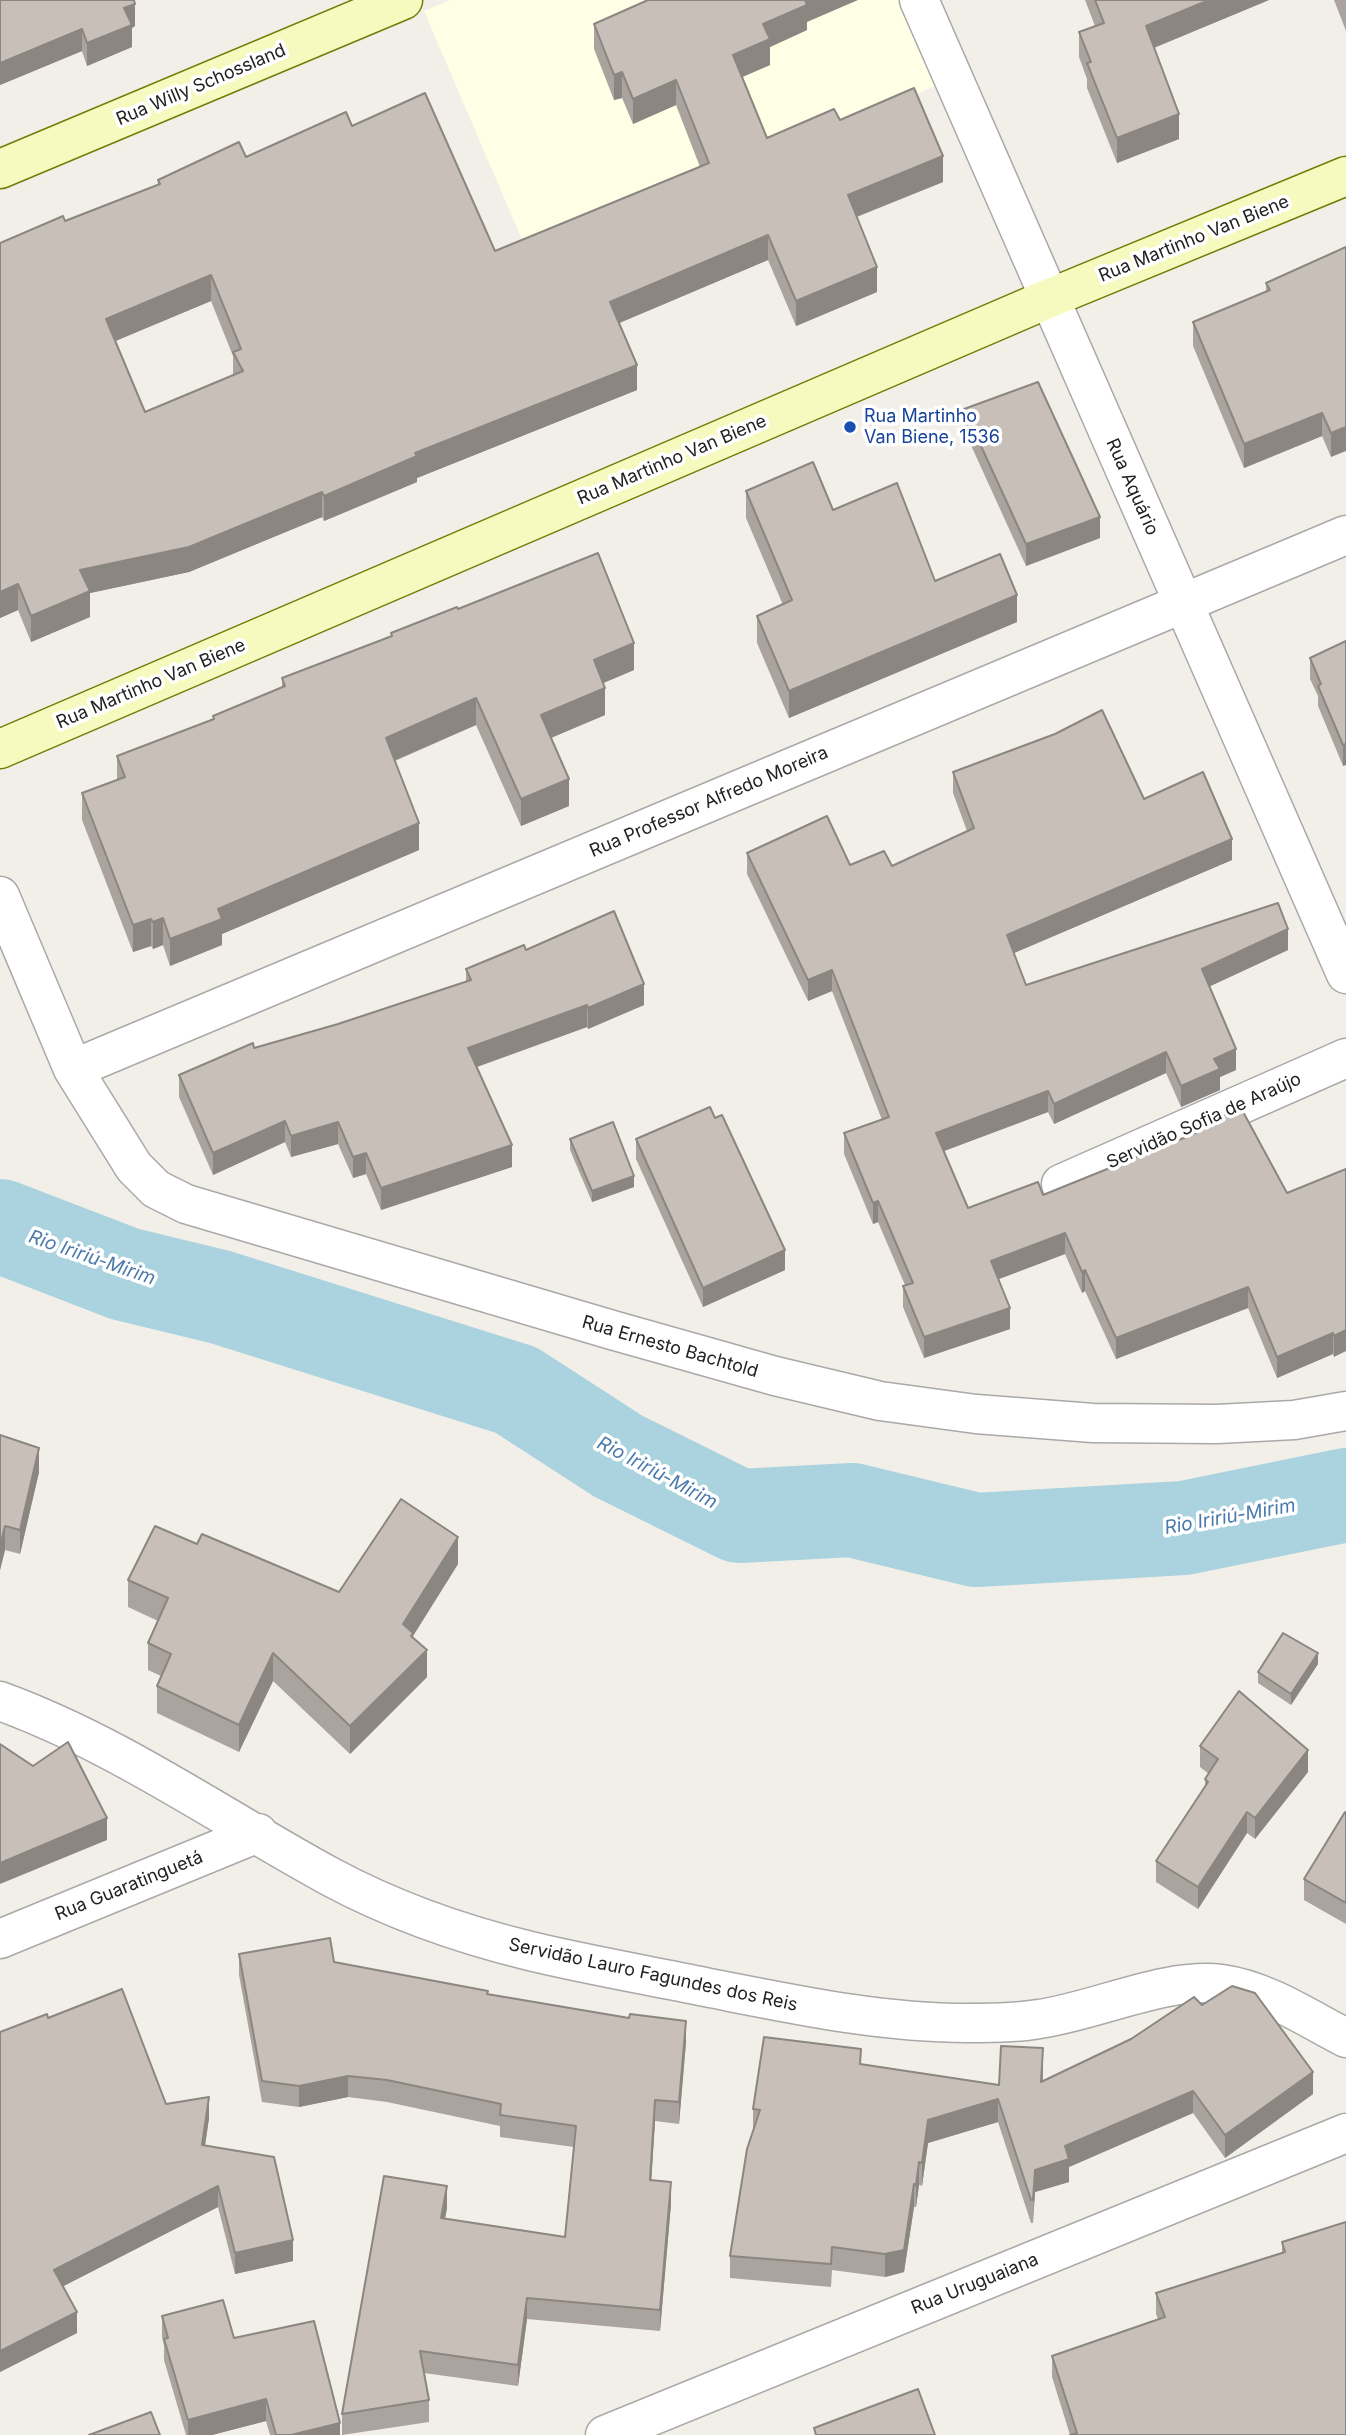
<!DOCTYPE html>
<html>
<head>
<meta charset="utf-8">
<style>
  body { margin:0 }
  canvas { display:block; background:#f2efe9 }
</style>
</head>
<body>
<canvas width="1346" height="2435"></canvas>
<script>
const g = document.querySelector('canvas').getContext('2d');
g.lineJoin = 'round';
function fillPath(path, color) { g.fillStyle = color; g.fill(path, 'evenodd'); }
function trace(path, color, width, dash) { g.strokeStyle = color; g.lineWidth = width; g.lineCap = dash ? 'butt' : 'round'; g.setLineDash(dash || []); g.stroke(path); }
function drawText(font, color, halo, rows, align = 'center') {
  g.font = font + ' Inter,sans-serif'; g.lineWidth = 7; g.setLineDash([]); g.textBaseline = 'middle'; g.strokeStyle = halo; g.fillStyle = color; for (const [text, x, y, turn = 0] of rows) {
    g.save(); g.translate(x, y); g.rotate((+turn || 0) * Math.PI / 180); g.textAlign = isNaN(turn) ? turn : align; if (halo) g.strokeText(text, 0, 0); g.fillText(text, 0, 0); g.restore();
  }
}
fillPath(new Path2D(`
  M450,0H904L940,84L530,258L424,11Z`), '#ffffe5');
trace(new Path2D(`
  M0,1226L125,1274L220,1297L516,1390L618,1456L739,1516L852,1510L976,1540L1184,1528L1346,1495`), '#aad3df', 94);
const street = new Path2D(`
  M919,0L1346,974
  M0,896L73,1069L134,1167L156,1189L186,1204L612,1330L775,1376L880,1401L976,1414L1093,1423L1217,1424L1294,1420L1346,1411
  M73,1069L1346,535
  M1061,1184L1346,1058
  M0,1701C118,1744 219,1816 329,1876C392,1910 460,1934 530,1951C588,1965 647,1975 705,1987C792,2004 879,2023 968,2023C991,2023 1017,2023 1039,2019C1097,2011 1164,1977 1222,1984C1266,1990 1307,2018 1346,2038
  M0,1939L258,1833
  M605,2435L1346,2133`);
const secondary = new Path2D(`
  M0,169L403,0
  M0,749L1050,298L1346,176`);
trace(street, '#a9a9a9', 41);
trace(secondary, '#707d05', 41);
trace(street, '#fff', 38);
trace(secondary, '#f7fabf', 38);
fillPath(new Path2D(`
  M0,0L135,26L132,28V47L87,66L82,51L0,85Z
  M1085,0H1269L1154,48L1179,139L1117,163L1087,88V79L1079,57V32L1095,26Z
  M1334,0H1346V31Z
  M807,22V30L770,47V65L742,77L767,138L840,120L943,182L857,217L877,292L796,326L768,260L619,323L637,390L417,478V482L324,521L322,517L189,572L90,593V617L31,642L18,610L0,618L65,221L158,185V180L246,157L352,126L495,251L700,167L676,105L633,124L622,98L614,100L594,49V24ZM211,301L233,356V376L145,412L115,341Z
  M1346,247L1331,457L1322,436L1244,468L1193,346V322L1266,291V283Z
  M964,409L1100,538L1026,566L964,430Z
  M746,491L833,510L935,581L1017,622L789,718L757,643V616L783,605L746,518Z
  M458,609L634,670L603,683L605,715L551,738L569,806L521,826L476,725L395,761L419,850L222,934V945L170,966L163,945L153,949L151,946L133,952L82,820V793L117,780V756L213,719V716L282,687V678L391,636V633Z
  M1346,641L1343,766L1318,706V696L1310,679V658Z
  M953,772L1144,799L1232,860L1014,953L1026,985L1288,950L1210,986L1236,1070L1220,1077V1090L1181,1107L1166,1073L1054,1124L1048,1112L944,1151L968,1208L1043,1195L1191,1135L1198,1131V1126L1287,1193L1346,1169L1334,1357L1333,1354L1277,1378L1248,1308L1116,1359L1085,1291L1082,1293L1065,1254L999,1279L1010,1329L924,1358L903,1307V1286L905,1285L878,1222L873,1224L844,1154V1133L882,1120L832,991L808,1001L747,874V853L850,865L892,866L967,831L953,793Z
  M526,950L644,1005L588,1029L587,1027L477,1067L512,1167L381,1210L366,1174L353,1178L338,1144L291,1157L285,1142L213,1175L179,1097V1075L254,1048L338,1024L466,982V969Z
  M570,1139L634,1187L592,1202L570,1150Z
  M636,1139L785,1270L703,1307L636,1159Z
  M0,1435L39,1472L20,1554L5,1550L0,1570Z
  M197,1544L339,1592L458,1564L413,1636L427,1677L350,1754L273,1681L239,1752L157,1713V1686L161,1676L148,1670V1643L158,1621L128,1607V1580Z
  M1318,1664L1291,1705L1258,1683V1672Z
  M1200,1746L1308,1772L1255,1839L1247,1833L1198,1909L1156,1882V1861L1205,1788V1779L1209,1774L1200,1767Z
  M1346,1813V1924L1304,1900V1879Z
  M239,1954L334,1962L488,1994L686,2042L679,2124L655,2121L651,2180L671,2204L660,2331L527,2319L518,2386L424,2373L429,2400V2422L342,2435V2414L447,2208L445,2219L565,2237L574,2147L500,2137V2126L387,2102L348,2097L299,2107L262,2102L239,1975Z
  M1202,2005L1313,2094L1225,2158L1193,2113L1069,2167V2182L1035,2192L1033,2223H1031L998,2122L928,2143L922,2186L919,2185L916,2207H914L904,2272L885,2277L832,2270L831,2287L730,2278V2256L753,2131V2109L861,2064L999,2085L1043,2070V2082Z
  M48,2018L166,2104L209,2118L205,2146L293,2261L235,2274L218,2207L63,2286L77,2333L0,2372Z
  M1282,2242L1346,2435H1070L1052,2377V2356L1158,2319L1156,2314V2293L1282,2253Z
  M162,2316L234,2338L340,2435H270L266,2421L212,2435H186L164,2360V2346L162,2337Z`), '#aba49e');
fillPath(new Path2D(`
  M804,0H858L807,22V30L770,47V65L733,81V55L763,24Z
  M1209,0H1269L1146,51V26Z
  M135,4V26L132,28V47L87,66V43L124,8Z
  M82,29V51L0,85V63Z
  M622,72V98L614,100V75Z
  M676,80V105L633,124V99Z
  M1179,114V139L1117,163V138Z
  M943,156V182L848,220V195Z
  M768,235V260L610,327V302Z
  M877,267V292L796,326V301Z
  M211,275V301L106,345V319Z
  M637,365V390L417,478V482L324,521V496L415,453Z
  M1322,413V436L1244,468V444Z
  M1346,427V451L1331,457V433Z
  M322,492V517L189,572L90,593V617L31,642V616L80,570Z
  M1100,517V538L1026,566V544Z
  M18,584V610L0,618V592Z
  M1017,595V622L789,718V691Z
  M634,643V670L594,687V660Z
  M605,688V715L541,742V715Z
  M476,698V725L386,764V738Z
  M1346,744V765L1343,766V745Z
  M569,779V806L521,826V799Z
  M419,823V850L222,934V945L170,966V939L218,909Z
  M1232,839V860L1007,956V935Z
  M163,918V945L153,949V922Z
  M151,919V946L133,952V925Z
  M1288,929V950L1202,990V969Z
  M832,970V991L808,1001V980Z
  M644,984V1005L588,1029V1008Z
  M587,1005V1027L468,1070V1048Z
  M1236,1049V1070L1220,1077V1090L1181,1107V1086L1214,1059Z
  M1166,1052V1073L1054,1124V1104Z
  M1048,1091V1112L936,1154V1133Z
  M285,1121V1142L213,1175V1153Z
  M338,1122V1144L291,1157V1136Z
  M512,1145V1167L381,1210V1188Z
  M366,1153V1174L353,1178V1157Z
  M634,1176V1187L592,1202V1191Z
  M878,1201V1222L873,1224V1203Z
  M1065,1233V1254L991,1282V1261Z
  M785,1250V1270L703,1307V1288Z
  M1085,1270V1291L1082,1293V1272Z
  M1248,1287V1308L1116,1359V1338Z
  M1010,1308V1329L924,1358V1337Z
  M1346,1330V1351L1334,1357V1336Z
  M1333,1333V1354L1277,1378V1357Z
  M39,1448V1472L20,1554V1530Z
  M5,1526V1550L0,1570V1546Z
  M458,1537V1564L413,1636V1660L403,1624Z
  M427,1650V1677L350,1754V1726Z
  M273,1653V1681L239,1752V1725Z
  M1318,1653V1664L1291,1705V1694Z
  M1308,1750V1772L1255,1839V1818Z
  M1247,1812V1833L1198,1909V1887Z
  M107,1818V1840L0,1884V1863Z
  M686,2021V2042L679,2124V2102Z
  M1043,2048V2070L1041,2105V2082Z
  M1313,2072V2094L1225,2158V2135Z
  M348,2076V2097L299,2107V2086Z
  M1193,2091V2113L1069,2167V2182L1035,2192L1033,2223L1035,2170L1065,2146Z
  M209,2097V2118L202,2166V2145Z
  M998,2099V2122L928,2143L922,2186V2163L928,2120Z
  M655,2100V2121L650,2202V2180Z
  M919,2162V2185L916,2207V2185Z
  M671,2182V2204L660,2331V2310Z
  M914,2184V2207L904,2272L885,2277V2254Z
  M218,2186V2207L54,2291V2270Z
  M447,2186V2208L441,2240V2218Z
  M293,2240V2261L235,2274V2253Z
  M527,2298V2319L518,2386V2365Z
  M77,2312V2333L0,2372V2351Z
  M266,2399V2421L212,2435H188V2420Z
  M340,2423V2435H291Z`), '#8b8681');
const building = new Path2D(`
  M0,0H134L135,4L124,8L132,25L87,43L82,29L0,63Z
  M648,0H805L807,5L763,24L770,39L733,55L767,138L834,109L840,120L914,88L943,156L848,195L877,267L796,301L768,235L610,302L637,365L415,453L417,456L324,496L322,492L189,547L80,570L90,591L31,616L18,584L0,592V243L63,216L65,221L160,184L158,180L239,142L246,157L346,112L352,126L425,93L495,251L709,163L676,80L633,99L622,72L614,75L594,24ZM211,275L241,349L233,352L243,371L145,412L106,319Z
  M1095,0H1209L1146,26L1179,114L1117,138L1087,63L1091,62L1079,32L1104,23Z
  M1346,247V427L1331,433L1322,413L1244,444L1193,322L1270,290L1266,283Z
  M1038,382L1100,517L1026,544L964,409Z
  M813,462L833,510L897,483L935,581L1000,554L1017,595L789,691L757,616L792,600L746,491Z
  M598,553L634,643L594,660L605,688L541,715L569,779L521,799L476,698L386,738L419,823L218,909L222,919L170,939L163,918L153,922L151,919L133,925L82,793L125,777L117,756L214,719L213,716L285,686L282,678L392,636L391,633L457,607L458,609Z
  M1346,641V744L1343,745L1318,686L1321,684L1310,658Z
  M1102,710L1144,799L1203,772L1232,839L1007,935L1026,985L1278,903L1288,929L1202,969L1236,1049L1214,1059L1220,1069L1181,1086L1166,1052L1054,1104L1048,1091L936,1133L968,1208L1038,1182L1043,1195L1191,1135L1200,1131L1198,1126L1241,1108L1287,1193L1346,1169V1330L1334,1336L1333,1333L1277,1357L1248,1287L1116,1338L1085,1270L1082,1272L1065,1233L991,1261L1010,1308L924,1337L903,1286L913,1283L878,1201L873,1203L844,1133L889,1117L832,970L808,980L747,853L827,816L850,865L884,851L892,866L974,828L953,772L1055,734Z
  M614,911L644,984L588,1008L587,1005L468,1048L512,1145L381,1188L366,1153L353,1157L338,1122L291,1136L285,1121L213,1153L179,1075L253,1043L254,1048L338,1024L471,980L466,969L524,945L526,950Z
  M710,1107L715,1118L722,1115L785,1250L703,1288L636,1139Z
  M613,1122L634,1176L592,1191L570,1139Z
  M0,1435L39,1448L20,1530L5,1526L0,1546Z
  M401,1499L458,1537L403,1624L413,1633L411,1636L427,1650L350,1726L273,1653L239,1725L157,1686L171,1654L148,1643L168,1598L128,1580L155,1526L197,1544L202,1534L339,1592Z
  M1283,1633L1318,1653L1291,1694L1258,1672Z
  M1239,1691L1308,1750L1255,1818L1247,1812L1198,1887L1156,1861L1208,1782L1205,1779L1218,1759L1200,1746Z
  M68,1742L107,1818L0,1863V1744L33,1766Z
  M1345,1812L1346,1813V1903L1304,1879Z
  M330,1938L334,1962L488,1991L487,1994L629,2018L630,2014L686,2021L679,2102L655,2100L650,2180L671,2182L660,2310L527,2298L518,2365L420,2351L429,2400L342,2414L384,2176L447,2186L441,2218L565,2237L576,2126L500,2115L501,2104L387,2080L348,2076L299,2086L262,2081L239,1954Z
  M1232,1986L1255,1993L1313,2072L1225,2135L1193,2091L1065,2146L1069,2159L1035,2170L1033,2200H1031L998,2099L928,2120L922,2163L919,2162L916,2185L914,2184L904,2250L885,2254L832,2247L831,2264L730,2256L747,2149L760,2110L753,2109L764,2037L861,2049L860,2064L999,2085L1001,2046L1043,2048L1041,2082L1131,2039L1194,1997L1202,2005Z
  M122,1989L166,2104L209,2097L202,2145L274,2157L293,2240L235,2253L218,2186L54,2270L77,2312L0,2351V2032L47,2014L48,2018Z
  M1346,2222V2435H1070L1077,2433L1052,2356L1165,2317L1156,2293L1285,2252L1282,2242Z
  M223,2300L234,2338L314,2321L340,2423L291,2435H276L266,2399L188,2420L164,2339L168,2338L162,2316Z
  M918,2389L935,2435H816L814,2428Z
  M151,2412L160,2435H89Z`);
fillPath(building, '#c7bfb8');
trace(building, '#8b8681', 2);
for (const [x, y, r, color] of [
  [850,427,7,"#1a4fb4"]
]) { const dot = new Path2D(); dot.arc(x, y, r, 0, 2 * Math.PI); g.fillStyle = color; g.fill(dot); trace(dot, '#fff', 2.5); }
drawText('18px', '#222', '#fff', [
  ["Rua Willy Schossland",201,85,-23],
  ["Rua Martinho Van Biene",1194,239,-22],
  ["Rua Martinho Van Biene",672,460,-23],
  ["Rua Aquário",1132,487,66],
  ["Rua Martinho Van Biene",151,684,-23],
  ["Rua Professor Alfredo Moreira",709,802,-23],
  ["Servidão Sofia de Araújo",1204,1121,-24],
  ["Rua Ernesto Bachtold",670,1347,16],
  ["Rua Guaratinguetá",129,1886,-22],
  ["Servidão Lauro Fagundes dos Reis",653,1975,12],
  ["Rua Uruguaiana",975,2284,-22]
]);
drawText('18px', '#164399', '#fff', [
  ["Rua Martinho",864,417],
  ["Van Biene, 1536",864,438]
], 'left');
drawText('italic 19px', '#4a7aab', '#fff', [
  ["Rio Iririú-Mirim",92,1258,19],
  ["Rio Iririú-Mirim",657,1473,28],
  ["Rio Iririú-Mirim",1230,1517,-10]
]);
</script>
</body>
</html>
